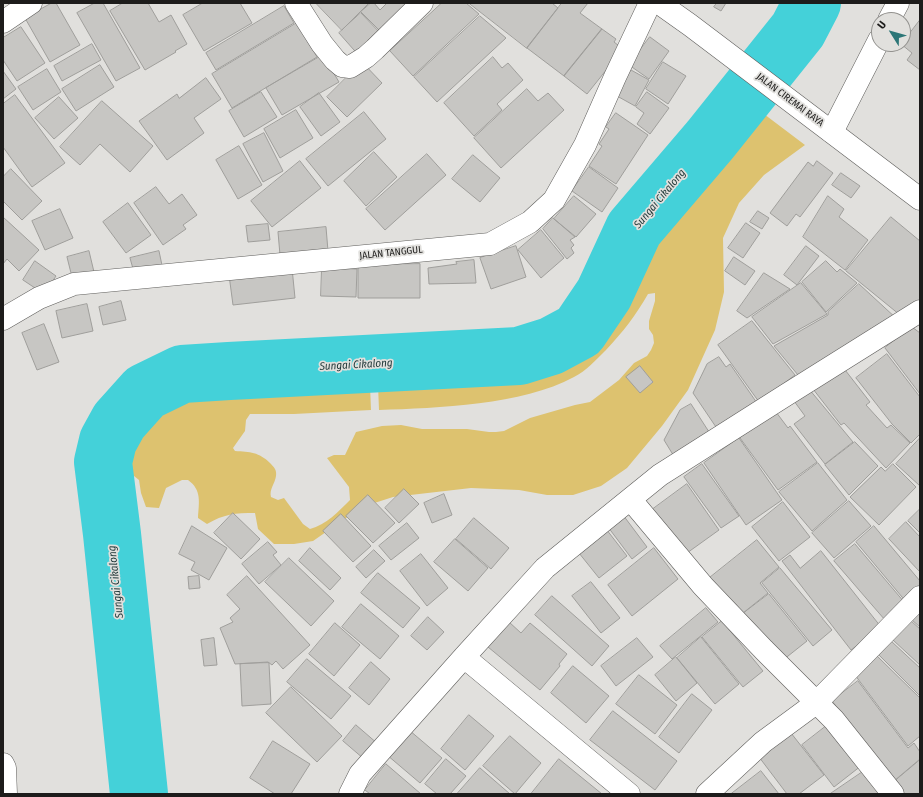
<!DOCTYPE html>
<html>
<head>
<meta charset="utf-8">
<style>
  body { margin:0 }
  #map { position:relative; width:923px; height:797px; overflow:hidden; background:#e1e0dd; font-family:"Fira Sans Condensed",sans-serif }
  canvas { display:block }
  .frame { position:absolute; inset:0; border:4px solid #1d1c1b; pointer-events:none }
  .north { position:absolute; left:871px; top:12px; width:40px; height:40px; box-sizing:border-box; background:#e1e0dd; border:1px solid #93928f; border-radius:50%; rotate:307deg; font-size:11px; font-weight:700; line-height:16px; text-align:center; color:#1d1c1b }
  .north::after { content:''; display:block; margin:auto; width:14px; height:18px; background:#2c7677; clip-path:polygon(50% 0,100% 100%,50% 72%,0 100%) }
</style>
</head>
<body>
<div id="map">
<canvas width="923" height="797"></canvas>
<div class="frame"></div>
<div class="north">U</div>
</div>
<script>
const g = document.querySelector('canvas').getContext('2d');
g.lineJoin = 'round';
function fillPath(path, color) { g.fillStyle = color; g.fill(path, 'evenodd'); }
function trace(path, color, width, dash) { g.strokeStyle = color; g.lineWidth = width; g.lineCap = dash ? 'butt' : 'round'; g.setLineDash(dash || []); g.stroke(path); }
function drawText(font, color, halo, rows, align = 'center') {
  g.font = font + ' "Fira Sans Condensed",sans-serif'; g.lineWidth = 3.5; g.setLineDash([]); g.textBaseline = 'middle'; g.strokeStyle = halo; g.fillStyle = color; for (const [text, x, y, turn = 0] of rows) {
    g.save(); g.translate(x, y); g.rotate((+turn || 0) * Math.PI / 180); g.textAlign = isNaN(turn) ? turn : align; if (halo) g.strokeText(text, 0, 0); g.fillText(text, 0, 0); g.restore();
  }
}
fillPath(new Path2D(`
  M760,111L805,145L764,175L739,203L723,238L724,292L715,330L688,390L662,426L627,468L601,486L573,495H547L519,490L471,488L393,497L362,507L313,541L294,544H274L258,529L255,513C235,513 224,514 207,524L198,518C199,502 202,490 188,480H182L166,488L159,508L146,507L141,493L139,480L134,476L124,473L133,432L139,423L154,412L179,403L199,399L220,398L261,392L370,385L371,410L294,414H250L246,420L245,431L233,448L235,451C250,452 259,452 270,463C274,467 277,470 276,476C275,484 269,489 271,497L278,500L284,498L303,524L310,529C326,525 339,511 350,500L349,487L327,458L334,455H345L356,432L382,426L401,425L422,429H467L489,432H496L504,431L530,418L575,405L590,402L619,380L634,363L647,356L651,350L654,343L653,335L649,329V321L655,301V293L648,294C636,315 623,332 606,350C596,360 586,371 574,377C522,405 438,408 379,410L378,385L512,376L557,368L579,359L603,339L634,269L665,220L672,204L719,144L748,114Z`), '#ddc26f');
trace(new Path2D(`
  M139,794L112,534L103,462L108,441L119,421L145,392L182,374L229,371L519,356L551,346L579,331L604,294L634,229L710,140L798,30L812,3`), '#44d1d9', 58);
const building = new Path2D(`
  M52,3H56L80,45L50,62L25,18Z
  M95,3H103L140,68L116,81L77,13Z
  M123,3H148L159,22L171,15L187,44L175,51L176,52L145,70L110,11Z
  M203,3H240L252,23L204,51L183,15Z
  M316,3H369L342,30Z
  M371,3H374L380,10L387,3H413L385,36L361,12Z
  M442,3H466L479,14L413,76L390,51Z
  M469,3H552L558,8L527,48Z
  M562,3H588L580,13L602,29L564,76L527,48Z
  M717,3H726L721,11L714,7Z
  M284,6L294,23L216,70L206,53Z
  M361,13L384,37L361,58L339,33Z
  M480,16L506,38L437,102L414,77Z
  M920,20V70L907,60L912,53L901,44H903V42Z
  M297,23L317,57L232,108L212,74Z
  M21,27L45,63L17,81L3,60V38Z
  M602,29L616,39L614,42L623,49L587,94L564,76Z
  M650,37L669,51L649,79L629,65Z
  M92,44L101,60L62,81L54,66Z
  M323,55L339,82L282,115L266,88Z
  M493,57L502,68L508,63L523,80L497,104L502,110L474,136L444,103Z
  M362,62L382,83L347,117L327,97Z
  M663,62L686,76L668,104L646,89Z
  M100,65L114,87L76,111L62,89Z
  M47,69L61,92L33,110L18,87Z
  M631,70L649,80L635,106L617,96Z
  M3,71L16,89L3,99Z
  M206,78L221,99L194,118L204,133L167,160L139,121L177,94L179,98Z
  M527,89L538,101L548,93L564,110L501,168L474,138Z
  M261,92L277,117L244,137L229,111Z
  M647,92L669,108L650,134L637,124L644,113L636,107Z
  M319,93L340,122L321,136L300,107Z
  M15,95L65,163L32,187L3,147V104Z
  M59,97L78,118L54,139L35,118Z
  M102,101L153,146L130,172L100,144L80,165L60,147Z
  M296,110L313,138L280,158L264,129Z
  M364,112L386,139L328,186L306,159Z
  M616,113L648,135L616,184L589,166L602,146L599,144L609,129L606,127Z
  M264,133L283,171L263,182L243,144Z
  M239,146L262,185L238,199L216,160Z
  M374,152L397,177L366,206L344,181Z
  M427,154L446,175L385,230L366,209Z
  M473,155L500,178L480,202L452,179Z
  M300,161L321,188L272,227L251,201Z
  M817,161L833,173L800,217L796,214L787,226L770,213L808,162L813,166Z
  M589,167L618,188L602,212L572,191Z
  M11,169L42,201L22,220L3,201V177Z
  M841,173L860,186L851,198L832,185Z
  M156,187L169,204L182,194L197,215L183,225L186,229L163,245L134,203Z
  M574,196L596,214L576,237L554,219Z
  M828,196L844,209L839,217L868,240L845,270L803,237Z
  M128,203L151,235L126,253L103,222Z
  M60,209L73,238L45,250L32,221Z
  M758,211L769,218L762,229L750,222Z
  M3,217L39,250L19,271L7,259L3,264Z
  M891,217L920,241V302L900,315L846,271Z
  M553,218L575,237L570,240L574,245L571,248L574,253L567,259L543,229Z
  M746,223L760,233L743,258L728,248Z
  M268,224L270,240L248,242L246,226Z
  M326,227L328,251L280,255L278,232Z
  M541,230L564,258L541,278L518,250Z
  M516,246L526,277L491,289L480,258Z
  M806,246L819,256L797,285L784,275Z
  M89,251L94,272L72,277L67,257Z
  M159,251L163,270L135,276L130,258Z
  M734,257L755,271L745,285L725,271Z
  M474,260L476,283L429,284L428,268L457,264L456,262Z
  M35,261L56,276L44,294L23,280Z
  M826,261L837,272L840,269L857,283L826,312L802,282Z
  M420,264V298H358V265Z
  M292,268L295,298L233,305L229,275Z
  M322,268L357,269L356,297L321,296Z
  M764,273L790,289L747,318L737,311Z
  M801,283L827,314L773,344L752,317Z
  M859,284L897,319L798,375L774,346L828,315V312Z
  M121,301L126,320L103,325L99,307Z
  M87,304L93,331L62,338L56,311Z
  M752,321L795,375L759,402L718,345Z
  M44,324L59,362L37,370L22,333Z
  M912,327L920,333V394L885,348Z
  M887,354L920,397V434L911,443L892,424L856,378Z
  M719,357L726,367L730,364L757,403L718,430L693,393L707,364Z
  M640,366L653,382L640,393L626,377Z
  M842,366L870,402L866,405L887,428L891,425L910,443L886,468L844,423L841,425L813,389Z
  M809,389L853,442L825,464L794,424L805,416L794,401Z
  M691,404L711,435L675,458L664,440L680,410Z
  M776,412L788,428L790,426L817,462L778,490L740,438Z
  M739,438L782,500L746,525L704,463Z
  M920,438V486L896,464Z
  M855,442L878,466L849,495L825,465Z
  M818,463L847,500L812,531L779,492Z
  M702,464L739,516L721,528L684,477Z
  M893,464L916,487L879,525L850,497L881,467L885,471Z
  M687,484L719,530L680,558L649,512Z
  M404,489L419,504L399,523L385,508Z
  M444,494L452,515L432,523L424,503Z
  M368,495L395,523L373,543L346,516Z
  M849,501L871,526L834,558L812,533Z
  M783,502L810,537L779,561L752,527Z
  M920,509V533L908,521Z
  M233,513L260,539L241,559L214,533Z
  M341,514L371,546L353,562L323,531Z
  M623,515L647,547L632,559L608,527Z
  M474,518L509,548L491,569L456,539Z
  M906,522L920,537V572L889,539Z
  M407,523L419,538L391,560L379,546Z
  M603,525L627,556L599,578L575,548Z
  M192,526L227,548L209,580L191,570L195,562L179,554Z
  M874,526L920,581V591L907,603L856,542Z
  M455,539L488,568L468,591L434,562Z
  M757,540L779,567L760,583L768,593L738,617L707,580Z
  M268,542L277,552L273,555L281,565L259,584L242,564Z
  M855,544L905,603L885,620L834,561Z
  M310,548L341,578L330,590L299,561Z
  M654,548L678,579L632,616L608,585Z
  M374,550L385,561L366,578L356,567Z
  M821,551L881,627L851,650L782,561L790,555L800,568Z
  M421,554L448,588L427,606L400,571Z
  M289,558L334,601L311,626L265,582Z
  M780,568L832,630L813,646L762,583Z
  M378,573L420,608L403,628L361,593Z
  M199,576L200,588L189,589L188,577Z
  M247,576L310,645L283,669L276,661L272,665L268,662L235,664L220,628L233,622L230,618L240,609L227,595Z
  M591,582L620,618L601,633L572,596Z
  M769,594L807,641L783,660L744,613Z
  M552,596L609,646L592,666L535,615Z
  M361,604L399,636L380,659L342,627Z
  M706,608L718,622L672,659L660,646Z
  M920,613V627L912,620Z
  M428,617L444,632L427,650L411,636Z
  M722,621L763,671L743,687L702,637Z
  M911,621L920,629V665L893,640Z
  M509,622L521,633L530,623L567,654L559,664L560,666L540,690L488,647Z
  M335,623L360,645L334,676L309,654Z
  M701,637L739,684L715,704L677,658Z
  M214,638L217,665L204,666L201,640Z
  M637,638L653,657L616,686L601,666Z
  M891,641L920,668V696L879,655Z
  M877,656L920,698V736L908,746L855,675Z
  M676,657L697,683L676,701L655,675Z
  M307,659L351,696L331,719L287,682Z
  M371,662L390,679L369,705L349,688Z
  M269,663L271,704L242,706L240,664Z
  M573,666L609,696L586,723L551,693Z
  M639,675L677,705L655,734L616,704Z
  M858,681L908,748L914,743L920,752V759L894,781L832,701Z
  M291,687L342,736L317,762L266,713Z
  M692,694L712,710L679,753L659,737Z
  M613,711L677,761L655,790L590,740Z
  M469,715L494,736L465,770L441,749Z
  M834,720L866,762L834,787L802,745Z
  M356,725L378,744L364,759L343,741Z
  M409,730L442,758L420,783L387,755Z
  M791,733L824,775L799,794H787L759,757Z
  M510,736L541,763L515,794L483,766Z
  M273,741L310,764L291,794H275L250,778Z
  M446,759L466,776L450,794H437L425,784Z
  M559,759L602,794H531Z
  M920,760V794H903L894,782Z
  M386,764L421,794H370L365,790Z
  M480,768L510,794H457Z
  M867,769L884,794H830Z
  M761,771L779,794H731Z`);
fillPath(building, '#c7c6c3');
trace(building, '#9f9e9b', 1);
const minor = new Path2D(`
  M296,3L322,44L335,60L342,66L350,67L366,57L375,49L422,3
  M889,20L898,3
  M3,22L31,3
  M832,132L879,40
  M3,319L39,298L74,284L490,244L530,222L554,200L585,145L615,77L650,3
  M631,500L703,586L764,650L834,720L893,794
  M464,657L629,794
  M3,764L5,768L6,794
  M350,794L360,774L464,657L545,568L660,475L786,395L920,311
  M707,794L763,742L816,703L920,597`);
const tertiary = new Path2D(`
  M659,3L690,25L920,199`);
trace(minor, '#5f5e5c', 23);
trace(tertiary, '#5f5e5c', 23);
trace(minor, '#fff', 22);
trace(tertiary, '#fff', 22);
drawText('10px', '#1d1c1b', '#e1e0dd', [
  ["JALAN CIREMAI RAYA",790,100,37],
  ["JALAN TANGGUL",391,253,-6]
]);
drawText('italic 11px', '#1d3536', '#e1e0dd', [
  ["Sungai Cikalong",660,199,-50],
  ["Sungai Cikalong",356,365,-3],
  ["Sungai Cikalong",116,582,-96]
]);
</script>
</body>
</html>
